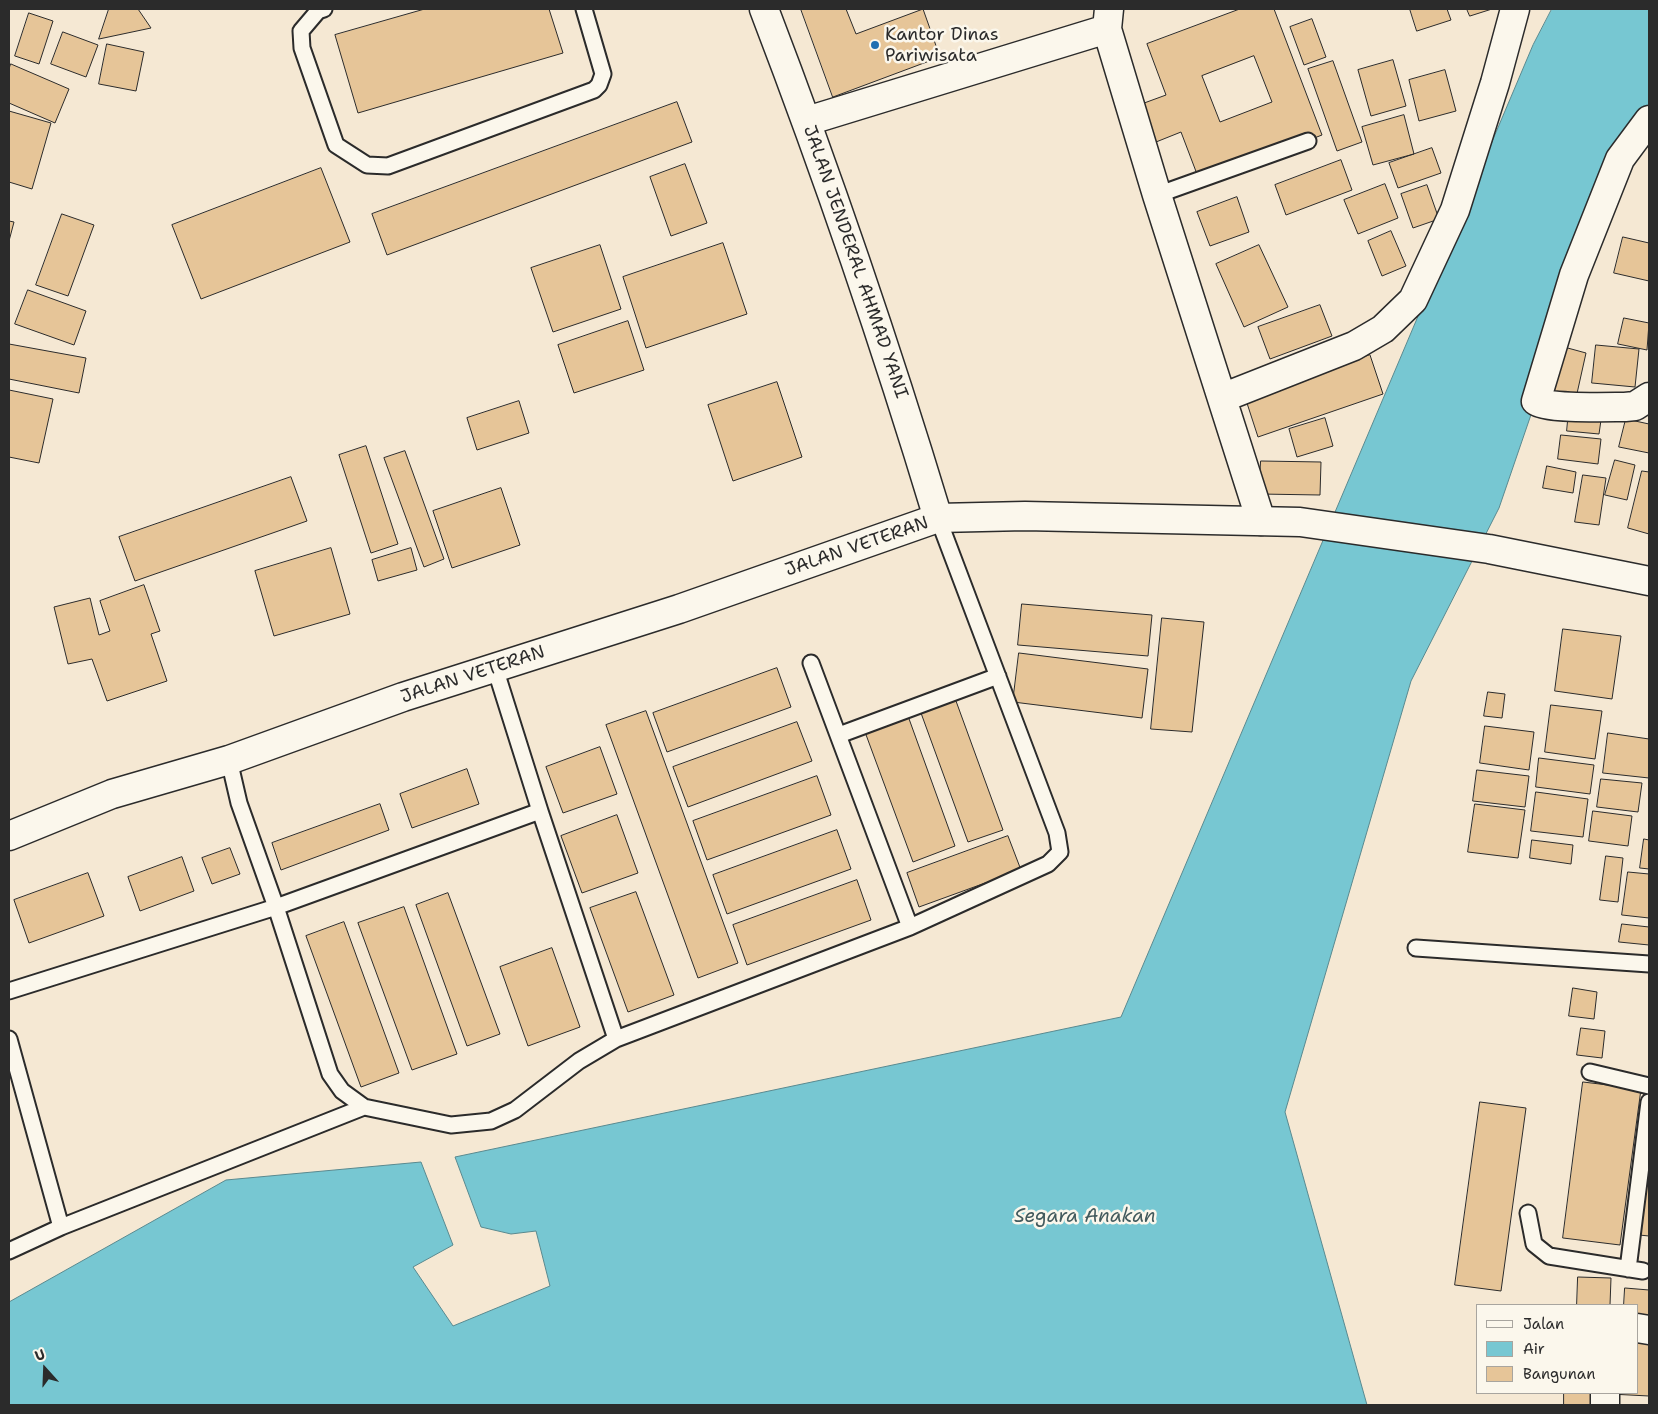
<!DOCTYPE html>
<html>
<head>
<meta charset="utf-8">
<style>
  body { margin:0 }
  #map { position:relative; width:1658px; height:1414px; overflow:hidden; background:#f5e8d3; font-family:"Shantell Sans",sans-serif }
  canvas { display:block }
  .frame { position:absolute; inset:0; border:10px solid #2b2b2b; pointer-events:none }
  .legend { position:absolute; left:1476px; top:1304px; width:162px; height:90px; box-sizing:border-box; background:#fbf7ec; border:1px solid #a8a59f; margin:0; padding:6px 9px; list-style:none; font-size:15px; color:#2b2b2b }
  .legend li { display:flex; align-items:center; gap:10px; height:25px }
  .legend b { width:25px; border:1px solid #a8a59f }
  .north { position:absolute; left:20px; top:1344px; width:50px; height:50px; -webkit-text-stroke:4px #fbf7ec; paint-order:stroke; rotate:340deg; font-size:14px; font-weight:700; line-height:20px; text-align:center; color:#2b2b2b }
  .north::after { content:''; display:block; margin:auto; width:18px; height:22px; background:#2b2b2b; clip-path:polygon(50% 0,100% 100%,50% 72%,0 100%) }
</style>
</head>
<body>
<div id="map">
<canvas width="1658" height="1414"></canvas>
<div class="frame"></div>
<ul class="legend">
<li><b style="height:6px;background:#fbf7ec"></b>Jalan</li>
<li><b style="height:14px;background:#77c7d2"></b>Air</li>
<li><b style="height:14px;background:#e6c598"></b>Bangunan</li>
</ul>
<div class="north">U</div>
</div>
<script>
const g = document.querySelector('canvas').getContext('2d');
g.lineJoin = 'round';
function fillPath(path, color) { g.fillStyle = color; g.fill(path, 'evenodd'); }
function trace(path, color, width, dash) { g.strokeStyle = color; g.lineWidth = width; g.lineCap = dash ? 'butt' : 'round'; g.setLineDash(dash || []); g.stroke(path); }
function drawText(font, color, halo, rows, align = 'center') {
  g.font = font + ' "Shantell Sans",sans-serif'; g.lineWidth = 5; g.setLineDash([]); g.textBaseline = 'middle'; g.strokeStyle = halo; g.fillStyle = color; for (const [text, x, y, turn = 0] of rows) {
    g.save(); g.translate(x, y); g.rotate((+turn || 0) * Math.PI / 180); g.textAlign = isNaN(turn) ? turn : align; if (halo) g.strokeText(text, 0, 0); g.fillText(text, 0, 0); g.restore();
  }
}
const water = new Path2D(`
  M1552,9H1649V110L1619,158L1499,508L1411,681L1285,1112L1367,1405H9V1302L226,1180L421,1162L453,1245L413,1267L453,1326L550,1286L536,1231L511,1234L481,1227L455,1157L1121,1017L1533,45Z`);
fillPath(water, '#77c7d2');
trace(water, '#59898f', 1);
const building = new Path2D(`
  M109,9H138L151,28L99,39Z
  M425,9H549L563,53L358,113L335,35Z
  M801,9H846L856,34L923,9L940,57L833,97Z
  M1240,9H1274L1322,135L1200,182L1181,132L1151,144L1136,106L1166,95L1147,44ZM1254,56L1272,102L1220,122L1202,76Z
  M1410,9H1447L1451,20L1417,31Z
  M1467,9H1492L1470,16Z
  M29,13L53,21L39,64L15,56Z
  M1312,19L1326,57L1304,65L1290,27Z
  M63,32L98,45L86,77L51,64Z
  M107,44L144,52L136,91L99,84Z
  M1393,60L1406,106L1371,116L1358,70Z
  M1333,61L1362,142L1337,151L1308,69Z
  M11,64L69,89L55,123L9,103V69Z
  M1445,70L1456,111L1419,121L1409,80Z
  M677,102L692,142L387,255L372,214Z
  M9,111L51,123L32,189L9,182Z
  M1404,115L1414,154L1373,165L1362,127Z
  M1432,148L1441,173L1398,188L1389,163Z
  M1341,160L1352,190L1286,215L1275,185Z
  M685,164L707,223L671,236L650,177Z
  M321,168L350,242L201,299L172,225Z
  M1385,184L1398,218L1358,234L1344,200Z
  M1427,185L1439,219L1413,228L1401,194Z
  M1237,197L1249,232L1210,246L1197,212Z
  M62,214L94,225L68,296L36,285Z
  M9,221L14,222L9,241Z
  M1391,231L1406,266L1382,276L1368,241Z
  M1623,237L1649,243V281L1614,273Z
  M723,243L747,314L646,348L623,277Z
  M600,245L621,309L553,332L531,268Z
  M1259,245L1288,307L1244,327L1216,264Z
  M28,290L86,311L74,345L15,324Z
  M1320,305L1332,336L1270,359L1258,327Z
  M1624,318L1649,323L1647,350L1618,344Z
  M628,321L644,370L574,393L558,345Z
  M9,344L86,358L79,393L9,379Z
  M1596,345L1639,349L1635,387L1592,383Z
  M1564,347L1586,353L1576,398L1554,394Z
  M1370,355L1383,394L1258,437L1245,397Z
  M777,382L802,457L733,481L708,405Z
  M9,390L53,399L39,463L9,457Z
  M519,401L529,433L477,450L467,418Z
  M1569,410L1602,413L1599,434L1567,431Z
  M1325,418L1333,446L1297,457L1289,429Z
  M1626,419L1649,424V453L1619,447Z
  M1561,435L1601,439L1598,464L1558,459Z
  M366,446L398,544L371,553L339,455Z
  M405,451L444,559L424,567L384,458Z
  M1615,460L1635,465L1627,500L1605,495Z
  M1261,461L1321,462L1320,495L1259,494Z
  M1547,466L1576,472L1573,493L1543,488Z
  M1642,471L1649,472V534L1628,528Z
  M1583,475L1606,478L1599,525L1575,522Z
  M291,477L307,521L135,581L119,537Z
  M501,488L520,545L452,568L433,511Z
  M331,548L350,614L274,636L255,571Z
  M411,548L417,570L378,581L372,560Z
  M144,585L160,631L151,634L167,681L107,701L92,659L68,664L54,607L90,598L99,635L110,631L100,601Z
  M1022,604L1152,615L1148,656L1018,645Z
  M1162,618L1204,622L1192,732L1151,729Z
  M1563,629L1621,636L1612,699L1555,691Z
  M1019,653L1148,669L1142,718L1013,702Z
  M777,668L791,707L667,752L653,713Z
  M1488,692L1505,694L1502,718L1484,716Z
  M956,701L1003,830L968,842L921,713Z
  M1551,705L1602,711L1595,759L1545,752Z
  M646,711L738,963L698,978L606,725Z
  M908,716L955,846L913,862L865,732Z
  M797,722L812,761L688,807L673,767Z
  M1485,726L1534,732L1529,770L1480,763Z
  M1608,733L1649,739V778L1603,773Z
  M600,747L617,794L563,813L546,767Z
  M1539,758L1594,765L1590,794L1536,787Z
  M467,769L479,804L412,828L400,794Z
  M1477,770L1529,776L1525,807L1473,801Z
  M817,776L831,815L707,860L693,821Z
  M1601,779L1642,783L1638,812L1597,807Z
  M1536,792L1588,799L1583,837L1531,831Z
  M380,804L389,830L281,870L272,843Z
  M1475,804L1525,810L1518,858L1468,852Z
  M1593,811L1632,816L1628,846L1589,841Z
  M617,815L638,873L582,893L561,836Z
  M837,830L851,869L727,914L713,875Z
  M1008,836L1021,870L919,907L907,873Z
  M1644,839L1649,840V869L1640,868Z
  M1532,840L1573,845L1571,864L1530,858Z
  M230,848L240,874L212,884L202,858Z
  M1606,856L1623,858L1618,902L1600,900Z
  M182,857L194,891L140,911L128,877Z
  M1628,872L1649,874V918L1622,915Z
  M88,873L104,916L29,943L14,900Z
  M857,880L871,920L747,965L733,925Z
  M636,892L674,995L628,1012L590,908Z
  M448,893L500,1034L467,1046L416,905Z
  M404,907L457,1054L412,1070L358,923Z
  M344,922L399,1073L361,1087L306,936Z
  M1622,924L1649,927V945L1619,942Z
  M552,948L580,1027L528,1046L500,967Z
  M1573,988L1597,992L1594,1019L1569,1016Z
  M1581,1028L1605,1031L1602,1058L1577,1055Z
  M1583,1082L1641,1089L1620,1245L1563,1238Z
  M1480,1102L1526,1108L1501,1291L1455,1285Z
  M1649,1156V1236L1639,1235Z
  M1578,1277L1611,1278L1610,1305H1577Z
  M1625,1288L1649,1290V1321L1637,1320V1305H1624Z
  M1637,1339H1649V1396L1610,1394L1637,1393Z
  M1564,1393H1598V1405H1564Z`);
fillPath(building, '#e6c598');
trace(building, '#2b2b2b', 1);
const lane = new Path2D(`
  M324,9L318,11L301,31L302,48L336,145L367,165L388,166L594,90L599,85L603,74L584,9
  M1157,195L1308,141
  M811,663L910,927
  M495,668L540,811
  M839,735L998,676
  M1416,948L1649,964
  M9,991L276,907L540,811L616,1039L579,1061L515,1110L491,1121L451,1125L364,1107L342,1091L330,1074L276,907L239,803L229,760
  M9,1039L61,1227
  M616,1039L910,927L1048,864L1060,852L1057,833L938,518
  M1590,1072L1649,1086
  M1528,1213L1534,1244L1549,1256L1643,1271
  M9,1251L61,1227L364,1107
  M1628,1269L1649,1102`);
const street = new Path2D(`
  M1107,29L1157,195L1261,521
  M1649,120L1620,159L1574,275L1536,401C1545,409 1609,407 1625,407L1635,406L1649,397
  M807,121L1107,29L1109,9
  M1222,398L1354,346L1383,329L1413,300L1455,210L1495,83L1515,9
  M1637,1328L1649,1330
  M1605,1405V1393`);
const secondary = new Path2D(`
  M764,9C828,176 886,346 938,518
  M9,836L112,794L229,760L403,697L679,609L938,518L1025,516L1300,522L1489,549L1649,581`);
trace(lane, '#2b2b2b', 19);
trace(street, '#2b2b2b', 31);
trace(secondary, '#2b2b2b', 31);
trace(lane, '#fbf7ec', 15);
trace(street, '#fbf7ec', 28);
trace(secondary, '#fbf7ec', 28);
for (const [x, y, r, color] of [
  [875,45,5,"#1f6fb2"]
]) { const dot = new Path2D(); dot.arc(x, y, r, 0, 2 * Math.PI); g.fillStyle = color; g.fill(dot); trace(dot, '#fbf7ec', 2); }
drawText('18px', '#2b2b2b', '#fbf7ec', [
  ["Kantor Dinas",885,35],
  ["Pariwisata",885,56]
], 'left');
drawText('18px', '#2b2b2b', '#fbf7ec', [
  ["JALAN JENDERAL AHMAD YANI",855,262,71],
  ["JALAN VETERAN",857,547,-19],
  ["JALAN VETERAN",473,675,-18]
]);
drawText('italic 19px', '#425a5d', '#fbf7ec', [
  ["Segara Anakan",1085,1217]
]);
</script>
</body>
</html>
